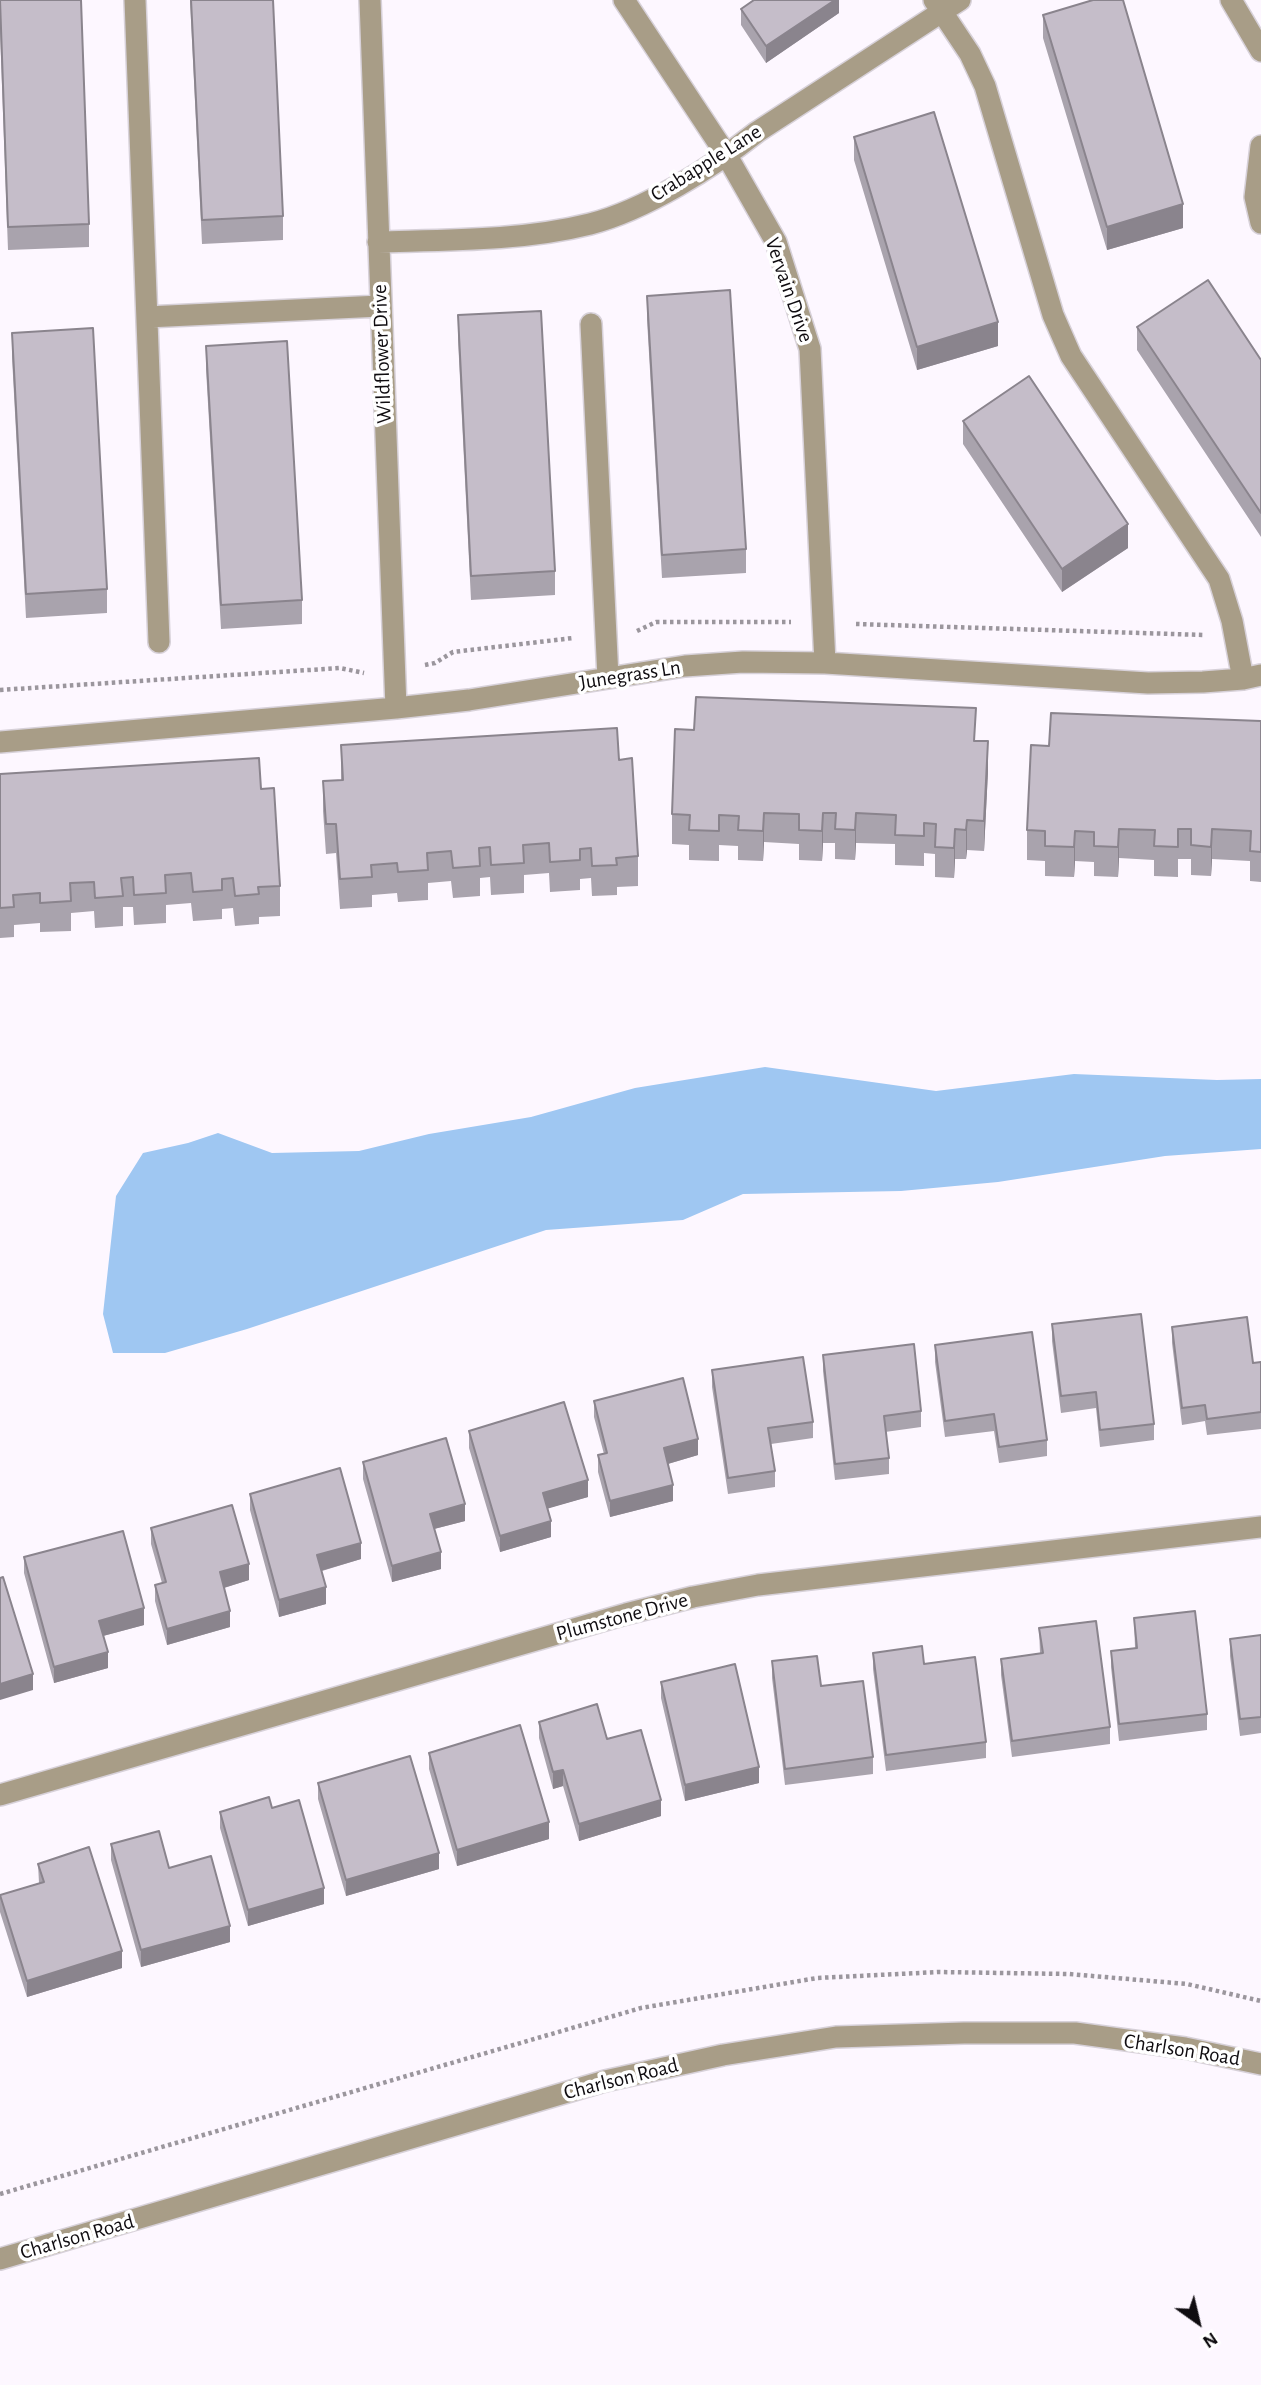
<!DOCTYPE html>
<html>
<head>
<meta charset="utf-8">
<style>
  body { margin:0 }
  #map { position:relative; width:1261px; height:2385px; overflow:hidden; background:#fdf7ff; font-family:"Alegreya Sans",sans-serif }
  canvas { display:block }
  .north { position:absolute; left:1163px; top:2287px; width:70px; height:70px; -webkit-text-stroke:5px #fff; paint-order:stroke; rotate:146deg; font-size:19px; font-weight:700; line-height:28px; text-align:center; color:#0f0c10 }
  .north::after { content:''; display:block; margin:auto; width:24px; height:32px; background:#0f0c10; clip-path:polygon(50% 0,100% 100%,50% 72%,0 100%) }
</style>
</head>
<body>
<div id="map">
<canvas width="1261" height="2385"></canvas>
<div class="north">N</div>
</div>
<script>
const g = document.querySelector('canvas').getContext('2d');
g.lineJoin = 'round';
function fillPath(path, color) { g.fillStyle = color; g.fill(path, 'evenodd'); }
function trace(path, color, width, dash) { g.strokeStyle = color; g.lineWidth = width; g.lineCap = dash ? 'butt' : 'round'; g.setLineDash(dash || []); g.stroke(path); }
function drawText(font, color, halo, rows, align = 'center') {
  g.font = font + ' "Alegreya Sans",sans-serif'; g.lineWidth = 7; g.setLineDash([]); g.textBaseline = 'middle'; g.strokeStyle = halo; g.fillStyle = color; for (const [text, x, y, turn = 0] of rows) {
    g.save(); g.translate(x, y); g.rotate((+turn || 0) * Math.PI / 180); g.textAlign = isNaN(turn) ? turn : align; if (halo) g.strokeText(text, 0, 0); g.fillText(text, 0, 0); g.restore();
  }
}
fillPath(new Path2D(`
  M765,1067L936,1091L1074,1074L1217,1080L1261,1079V1149L1165,1156L998,1182L901,1191L743,1194L683,1220L546,1230L247,1329L165,1353H113L103,1314L116,1196L143,1153L188,1143L218,1133L272,1153L359,1151L429,1134L531,1117L635,1088Z`), '#9fc7f2');
const minor = new Path2D(`
  M135,0L159,642
  M370,0L396,708
  M624,0L727,156L776,242L810,349L825,663
  M934,0L970,54L985,86L1053,315L1071,356L1219,579L1232,621L1243,679
  M1231,0L1261,51
  M1261,146L1255,197L1261,223
  M378,242C448,240 522,241 590,224C645,210 713,167 757,132L960,0
  M147,317L380,306
  M591,324L608,678
  M0,742L396,708L469,700L685,666L743,662L825,663L1148,683L1203,682L1243,679L1261,675
  M0,1795L626,1614L693,1597L758,1585L1261,1527
  M0,2259L605,2081L723,2055L836,2037L964,2033H1075L1185,2048L1261,2064`);
trace(minor, '#d7d1d9', 24);
trace(new Path2D(`
  M856,624L1204,635
  M637,631L656,622H791
  M425,665L435,663L453,652L573,638
  M0,690L340,668L364,673
  M0,2194L641,2008L817,1978L939,1972L1069,1974L1187,1984L1261,2001`), '#9b969d', 4.5, [3.5, 3.5]);
trace(minor, '#a89d87', 21);
fillPath(new Path2D(`
  M0,0L89,224V247L8,250L0,31Z
  M190,0H273L283,216V240L202,244Z
  M839,0V13L766,63L741,25V9Z
  M1043,15L1183,228L1107,250L1043,38Z
  M854,137L998,346L917,370L854,160Z
  M647,296L746,549V573L662,578L647,319Z
  M458,315L555,571V595L471,600L458,339Z
  M1137,327L1261,360V537L1137,350Z
  M12,333L107,589V613L26,618L12,357Z
  M206,346L302,600V624L221,629L206,369Z
  M963,421L1128,548L1062,592L963,444Z
  M1261,721V882L1250,881V861L1212,859L1211,876L1191,875V859H1178V877L1154,876V860L1119,858L1118,877L1094,876V862L1075,861L1074,877L1045,876V861L1027,860V830L1049,746Z
  M976,741L988,771L984,851L967,850L966,859H955L954,878L935,877V854L924,853V866L895,865V844L856,843L855,860L835,859V843H823L822,861L799,860V844L764,842L763,861L738,860V846L719,845V861L689,860V845L672,844V814Z
  M341,745L619,760L638,856V886L617,887V895L592,896L591,878L580,879V890L550,892L549,873L524,875V893L491,895L490,877L480,878V896L453,898L451,881L428,883V900L398,902L397,893L372,895V907L340,909L336,853L326,854L323,811V781L341,780Z
  M0,774L261,789L280,886V916L259,917V924L235,926L233,908L222,909V919L193,921L191,903L166,905V923L134,925L133,907H123V926L95,928L94,911L71,913V931L40,932V923L14,925V937L0,938Z
  M1052,1324L1154,1424V1440L1100,1447L1096,1408L1061,1413L1052,1341Z
  M1172,1327L1253,1363L1261,1362V1429L1207,1435L1205,1421L1182,1425L1172,1343Z
  M935,1345L1047,1440V1456L999,1463L994,1431L945,1437L935,1362Z
  M823,1355L921,1411V1427L885,1432L889,1458V1474L835,1480L823,1371Z
  M712,1370L813,1422V1438L771,1444L775,1471V1487L728,1494L712,1387Z
  M594,1401L698,1455L668,1464L673,1501L610,1517L598,1472V1455L604,1454L594,1417Z
  M469,1431L588,1497L548,1508L551,1537L500,1552L469,1448Z
  M363,1462L465,1521L434,1529L441,1569L392,1582L363,1479Z
  M250,1494L361,1559L322,1571L326,1604L279,1617L250,1510Z
  M151,1528L249,1580L224,1588L230,1627L167,1645L155,1601V1585L162,1583L151,1544Z
  M24,1557L144,1625L103,1636L108,1668L54,1683L24,1573Z
  M1134,1618L1207,1714V1730L1119,1741L1111,1667V1651L1135,1648Z
  M1039,1628L1110,1727V1744L1012,1757L1001,1675V1659L1040,1653Z
  M1261,1635V1733L1240,1736L1230,1656V1639Z
  M873,1653L924,1664L986,1742V1758L886,1771L873,1669Z
  M772,1661L821,1686L873,1757V1774L785,1785L772,1678Z
  M661,1682L759,1783L685,1801L661,1698Z
  M539,1722L607,1739L661,1816L579,1841L563,1786L553,1789L539,1738Z
  M429,1753L549,1839L457,1866L429,1769Z
  M318,1783L439,1869L346,1896L318,1799Z
  M272,1808L324,1904L248,1926L220,1828V1812Z
  M111,1844L169,1868L230,1942L141,1967L111,1860Z
  M38,1864L122,1968L27,1997L0,1912V1895L39,1883Z`), '#a9a3ad');
fillPath(new Path2D(`
  M833,0H839V13L766,63V46Z
  M1183,204V228L1107,250V227Z
  M998,322V346L917,370V347Z
  M1128,524V548L1062,592V569Z
  M988,741V771L984,851V821Z
  M764,813V842L763,861V831Z
  M823,813V843L822,861V831Z
  M856,813V843L855,860V830Z
  M967,820V850L966,859V830Z
  M955,829V859L954,878V848Z
  M1119,829V858L1118,877V847Z
  M1212,829V859L1211,876V847Z
  M1075,831V861L1074,877V847Z
  M698,1439V1455L664,1465V1448Z
  M588,1480V1497L543,1510V1493Z
  M673,1485V1501L610,1517V1501Z
  M465,1504V1521L430,1530V1514Z
  M551,1521V1537L500,1552V1536Z
  M361,1543V1559L317,1572V1555Z
  M441,1552V1569L392,1582V1566Z
  M249,1564V1580L220,1589V1572Z
  M326,1587V1604L279,1617V1600Z
  M144,1608V1625L99,1637V1621Z
  M230,1611V1627L167,1645V1629Z
  M108,1652V1668L54,1683V1667Z
  M33,1674V1690L0,1700V1684Z
  M759,1767V1783L685,1801V1785Z
  M563,1770V1786L553,1789V1772Z
  M661,1800V1816L579,1841V1824Z
  M549,1822V1839L457,1866V1850Z
  M439,1853V1869L346,1896V1880Z
  M324,1888V1904L248,1926V1910Z
  M230,1926V1942L141,1967V1950Z
  M122,1951V1968L27,1997V1981Z`), '#8a848d');
const building = new Path2D(`
  M0,0H81L89,224L8,227Z
  M191,0H273L283,216L202,220Z
  M754,0H835L766,46L741,9Z
  M1093,0H1123L1183,204L1107,227L1043,15Z
  M934,112L998,322L917,347L854,137Z
  M1208,280L1261,360V513L1137,327Z
  M730,290L746,549L662,555L647,296Z
  M541,311L555,571L471,576L458,315Z
  M93,328L107,589L26,594L12,333Z
  M287,341L302,600L221,605L206,346Z
  M1029,376L1128,524L1062,569L963,421Z
  M696,697L976,708L974,741H988L984,821L967,820L966,830L955,829L954,848L935,847L936,824L924,823V836L895,835L896,815L856,813L855,830L835,829L836,813H823L822,831L799,830V814L764,813L763,831L738,830L739,816L719,815V831L689,830L690,815L672,814L675,729L694,730Z
  M1051,713L1261,721V852L1250,851L1251,831L1212,829L1211,847L1191,845V829H1178V847L1154,846L1155,830L1119,829L1118,847L1094,846V832L1075,831L1074,847L1045,846V831L1027,830L1031,745L1049,746Z
  M617,728L619,760L632,758L638,856L616,858L617,865L592,866L591,848L580,849V860L550,862L549,843L523,845L524,863L491,865L490,847L479,848L480,866L453,868L451,851L427,853L428,870L398,872L397,863L371,865L372,877L340,879L336,824H326L323,781L343,780L341,745Z
  M259,758L261,789L274,788L280,886L258,887L259,894L235,896L233,878L222,879V890L193,892L191,873L165,875L166,893L134,895L133,877L121,878L123,896L95,898L94,882L70,883L71,901L40,903V893L13,895L14,907L0,908V774Z
  M1141,1314L1154,1424L1100,1430L1096,1392L1061,1396L1052,1324Z
  M1247,1317L1253,1363L1261,1362V1412L1207,1419L1205,1405L1182,1408L1172,1327Z
  M1032,1332L1047,1440L999,1447L994,1414L945,1421L935,1345Z
  M914,1344L921,1411L884,1416L889,1458L835,1464L823,1355Z
  M803,1357L813,1422L768,1428L775,1471L728,1478L712,1370Z
  M683,1378L698,1439L664,1448L673,1485L610,1501L598,1455L607,1453L594,1401Z
  M564,1402L588,1480L543,1493L551,1521L500,1536L469,1431Z
  M446,1438L465,1504L430,1514L441,1552L392,1566L363,1462Z
  M340,1468L361,1543L317,1555L326,1587L279,1600L250,1494Z
  M232,1505L249,1564L220,1572L230,1611L167,1629L155,1585L166,1582L151,1528Z
  M123,1531L144,1608L99,1621L108,1652L54,1667L24,1557Z
  M3,1577L33,1674L0,1684V1578Z
  M1195,1611L1207,1714L1119,1724L1111,1651L1137,1648L1134,1618Z
  M1096,1621L1110,1727L1012,1741L1001,1659L1043,1653L1039,1628Z
  M1261,1635V1717L1240,1719L1230,1639Z
  M922,1646L924,1664L975,1657L986,1742L886,1755L873,1653Z
  M817,1656L821,1686L863,1681L873,1757L785,1769L772,1661Z
  M735,1664L759,1767L685,1785L661,1682Z
  M597,1704L607,1739L641,1730L661,1800L579,1824L563,1770L553,1772L539,1722Z
  M520,1725L549,1822L457,1850L429,1753Z
  M410,1756L439,1853L346,1880L318,1783Z
  M269,1797L272,1808L299,1800L324,1888L248,1910L220,1812Z
  M159,1831L169,1868L211,1856L230,1926L141,1950L111,1844Z
  M89,1847L122,1951L27,1981L0,1895L44,1882L38,1864Z`);
fillPath(building, '#c5bdc9');
trace(building, '#8a848d', 2);
drawText('21px', '#0f0c10', '#fff', [
  ["Crabapple Lane",706,163,-32],
  ["Vervain Drive",789,290,71],
  ["Wildflower Drive",382,354,-92],
  ["Junegrass Ln",630,675,-9],
  ["Plumstone Drive",622,1617,-15],
  ["Charlson Road",1182,2050,9],
  ["Charlson Road",621,2079,-14],
  ["Charlson Road",77,2237,-16]
]);
</script>
</body>
</html>
